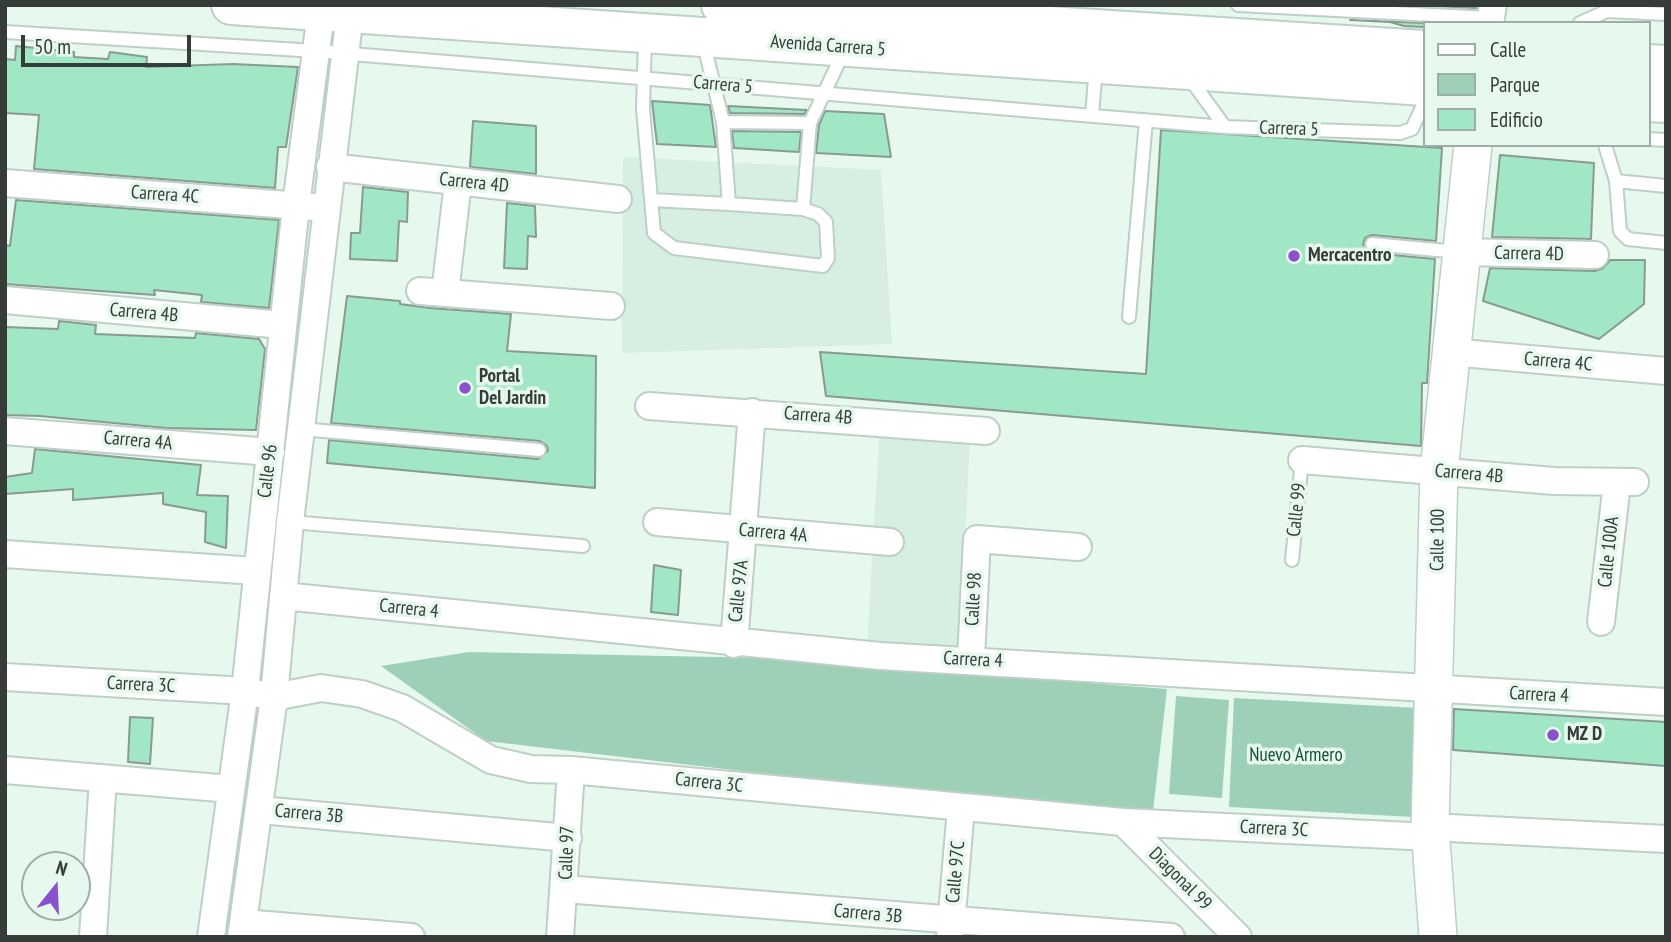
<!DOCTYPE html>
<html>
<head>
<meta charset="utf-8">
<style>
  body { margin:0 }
  #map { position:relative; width:1671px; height:942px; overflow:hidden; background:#e7f8ef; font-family:"PT Sans Narrow",sans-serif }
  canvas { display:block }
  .frame { position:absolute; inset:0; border:7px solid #363d39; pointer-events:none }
  .legend { position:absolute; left:1423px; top:21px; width:228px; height:126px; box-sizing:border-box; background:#e7f8ef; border:2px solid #a0ada6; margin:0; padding:9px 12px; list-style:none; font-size:21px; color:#363d39 }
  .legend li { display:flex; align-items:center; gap:14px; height:35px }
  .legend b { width:35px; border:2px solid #a0ada6 }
  .north { position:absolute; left:21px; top:851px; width:70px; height:70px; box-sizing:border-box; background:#e7f8ef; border:2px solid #a0ada6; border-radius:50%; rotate:18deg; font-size:19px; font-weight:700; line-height:28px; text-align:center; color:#363d39 }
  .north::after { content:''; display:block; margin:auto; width:24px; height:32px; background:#8b53cb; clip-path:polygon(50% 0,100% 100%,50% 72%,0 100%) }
  .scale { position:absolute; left:21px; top:35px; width:170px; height:32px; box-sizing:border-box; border:4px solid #363d39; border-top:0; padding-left:9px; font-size:21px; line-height:24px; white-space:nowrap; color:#363d39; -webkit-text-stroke:5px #e7f8ef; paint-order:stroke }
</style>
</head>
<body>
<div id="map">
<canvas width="1671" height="942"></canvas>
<div class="frame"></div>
<ul class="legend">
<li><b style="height:9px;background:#fff"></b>Calle</li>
<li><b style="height:19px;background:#9ed0b8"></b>Parque</li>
<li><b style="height:19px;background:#a1e7c6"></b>Edificio</li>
</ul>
<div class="north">N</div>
<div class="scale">50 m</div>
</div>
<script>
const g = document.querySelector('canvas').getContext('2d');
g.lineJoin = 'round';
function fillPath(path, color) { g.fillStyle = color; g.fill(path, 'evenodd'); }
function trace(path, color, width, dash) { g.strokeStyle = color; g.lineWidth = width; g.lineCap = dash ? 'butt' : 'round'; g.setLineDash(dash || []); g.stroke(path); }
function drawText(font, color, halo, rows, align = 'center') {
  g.font = font + ' "PT Sans Narrow",sans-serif'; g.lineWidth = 7; g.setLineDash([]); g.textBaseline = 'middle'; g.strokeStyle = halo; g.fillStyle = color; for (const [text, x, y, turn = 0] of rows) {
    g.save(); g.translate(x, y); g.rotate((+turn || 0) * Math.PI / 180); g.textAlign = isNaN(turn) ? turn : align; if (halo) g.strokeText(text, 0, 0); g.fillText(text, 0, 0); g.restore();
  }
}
fillPath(new Path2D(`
  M623,157L881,170L892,344L622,353Z
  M880,423L970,431L960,658L867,647Z`), '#d6efe2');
fillPath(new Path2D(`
  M469,652L765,658L1167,689L1153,811L827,781L486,741L381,666Z
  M1176,696L1229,700L1222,798L1169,794Z
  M1234,698L1419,708L1413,817L1229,807Z`), '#9ed0b8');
const building = new Path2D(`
  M1413,5H1477L1476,8Z
  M1350,20L1424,23V27L1404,26L1390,22Z
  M16,46L74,52V57L108,59L110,52L147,57L146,67L233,64L298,67L286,147H278L275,188L34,169L39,115L5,113V59L15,60Z
  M652,101L710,105L716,147L657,144Z
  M728,106L807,110L804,114L730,113Z
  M825,111L884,114L891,157L816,153L819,125Z
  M473,121L536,126V174L470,167Z
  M1161,130L1442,148L1436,241L1372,235L1365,238L1363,244L1371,253L1435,259L1427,383H1422L1421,446L826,396L820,352L1146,374Z
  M732,131L801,132L799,152L734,148Z
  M1500,155L1594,163L1591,239L1492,237Z
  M363,187L408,192L407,222L399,221L397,261L350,259L351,233H360Z
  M16,200L279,220L269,308L201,302L202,295L154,290L155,295L5,284V245L10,246Z
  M507,203L535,206L536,237L528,236L527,269L504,268Z
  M1610,260H1645L1644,304L1599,339L1483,301L1490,268L1595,271L1603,268Z
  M347,296L400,301V304L430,308L511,314L507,351L596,356L595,488L327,463L329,440L538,459L548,451L547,446L540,441L331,423Z
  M59,321L96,325L95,334L195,338L196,333L259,339L265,349L256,430L166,428L40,416L5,415V327L58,329Z
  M35,449L201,465L197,495L228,496L226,548L205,542L206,512L163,504V493L73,500V489L5,494V477L32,473Z
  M654,565L681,570L678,615L651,612Z
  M1454,709L1666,722V766L1453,750Z
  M130,717L153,718L150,764L128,762Z`);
fillPath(building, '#a1e7c6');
trace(building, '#899a91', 2);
const lane = new Path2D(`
  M1238,5L1491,18
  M1580,23L1607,11L1666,14
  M5,32L316,51L1225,127L1400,133L1412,129L1424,103
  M645,37L643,109L654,233L674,248L823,266L828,258L826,222L818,214L803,209
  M703,41L723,122L729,204L803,209L810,123L844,51
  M1188,76L1225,127
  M1092,115L1096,67
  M723,122L810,123
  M1648,139L1666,140
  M1605,145L1616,181L1620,231L1628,239L1666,243
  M1616,181L1666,186
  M651,200L729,204
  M1372,244L1458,252
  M1129,317L1146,120
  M301,429L539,450
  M290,522L583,546
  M1292,560L1302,460`);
const street = new Path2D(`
  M1490,23L1493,5
  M330,167L618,199
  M5,183L314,207
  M1463,252L1595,255
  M420,291L611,306
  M445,293L458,182
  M5,300L283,325
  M1450,352L1666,371
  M649,406L986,431
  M5,431L271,452
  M1302,460L1554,481L1635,482
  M657,522L890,542
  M5,554L256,571
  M283,596L880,656L1666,702
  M1601,622L1617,483
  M734,644L752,412
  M971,659L977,539L1078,547
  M5,677L245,691L274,697L321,688L362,694L402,708L491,760L531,769L571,770L1123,822L1431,837
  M5,770L231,789
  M260,810L568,838
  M1123,822L1238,937
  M1430,827L1666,839
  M565,889L1171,937
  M243,923L411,937
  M93,937L103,778
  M211,937L245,691L296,205L322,5
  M241,937L274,697L290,522L351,5
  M560,937L571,770
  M950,937L961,808`);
const secondary = new Path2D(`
  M1438,937L1430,827L1439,471L1473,145`);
const primary = new Path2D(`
  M231,5L1424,86
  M721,5L1424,50
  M1648,64L1666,65
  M1648,102L1666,103`);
trace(lane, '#becfc6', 16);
trace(street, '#becfc6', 30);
trace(secondary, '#becfc6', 40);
trace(primary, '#becfc6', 42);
trace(lane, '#fff', 12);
trace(street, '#fff', 26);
trace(secondary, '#fff', 37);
trace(primary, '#fff', 38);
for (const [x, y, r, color] of [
  [1294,256,7,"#8b53cb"],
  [465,388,7,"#8b53cb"],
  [1553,735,7,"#8b53cb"]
]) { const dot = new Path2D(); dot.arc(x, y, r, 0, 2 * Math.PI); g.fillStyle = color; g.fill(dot); trace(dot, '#e7f8ef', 2.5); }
drawText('19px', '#363d39', '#e7f8ef', [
  ["Avenida Carrera 5",828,46,4],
  ["Carrera 5",723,85,5],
  ["Carrera 5",1289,129,2],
  ["Carrera 4D",474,183,6],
  ["Carrera 4C",165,195,4],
  ["Carrera 4D",1529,254,1],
  ["Carrera 4B",144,313,5],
  ["Carrera 4C",1558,362,5],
  ["Carrera 4B",818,416,4],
  ["Carrera 4A",138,441,5],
  ["Calle 96",268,471,-83],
  ["Carrera 4B",1469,474,5],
  ["Calle 99",1297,510,-84],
  ["Carrera 4A",773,533,5],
  ["Calle 100",1438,540,-89],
  ["Calle 100A",1609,552,-84],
  ["Calle 97A",739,591,-84],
  ["Calle 98",974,599,-87],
  ["Carrera 4",409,609,6],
  ["Carrera 4",973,660,3],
  ["Carrera 3C",141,685,3],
  ["Carrera 4",1539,695,3],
  ["Carrera 3C",709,783,6],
  ["Carrera 3B",309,814,5],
  ["Carrera 3C",1274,829,3],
  ["Calle 97",567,853,-88],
  ["Calle 97C",956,872,-85],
  ["Diagonal 99",1180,879,45],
  ["Carrera 3B",868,914,5]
]);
drawText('bold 19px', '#363d39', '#e7f8ef', [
  ["Mercacentro",1308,256],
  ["Portal",479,377],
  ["Del Jardin",479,399],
  ["MZ D",1567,735]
], 'left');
drawText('19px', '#174e38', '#e7f8ef', [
  ["Nuevo Armero",1296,756]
]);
</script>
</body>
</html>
